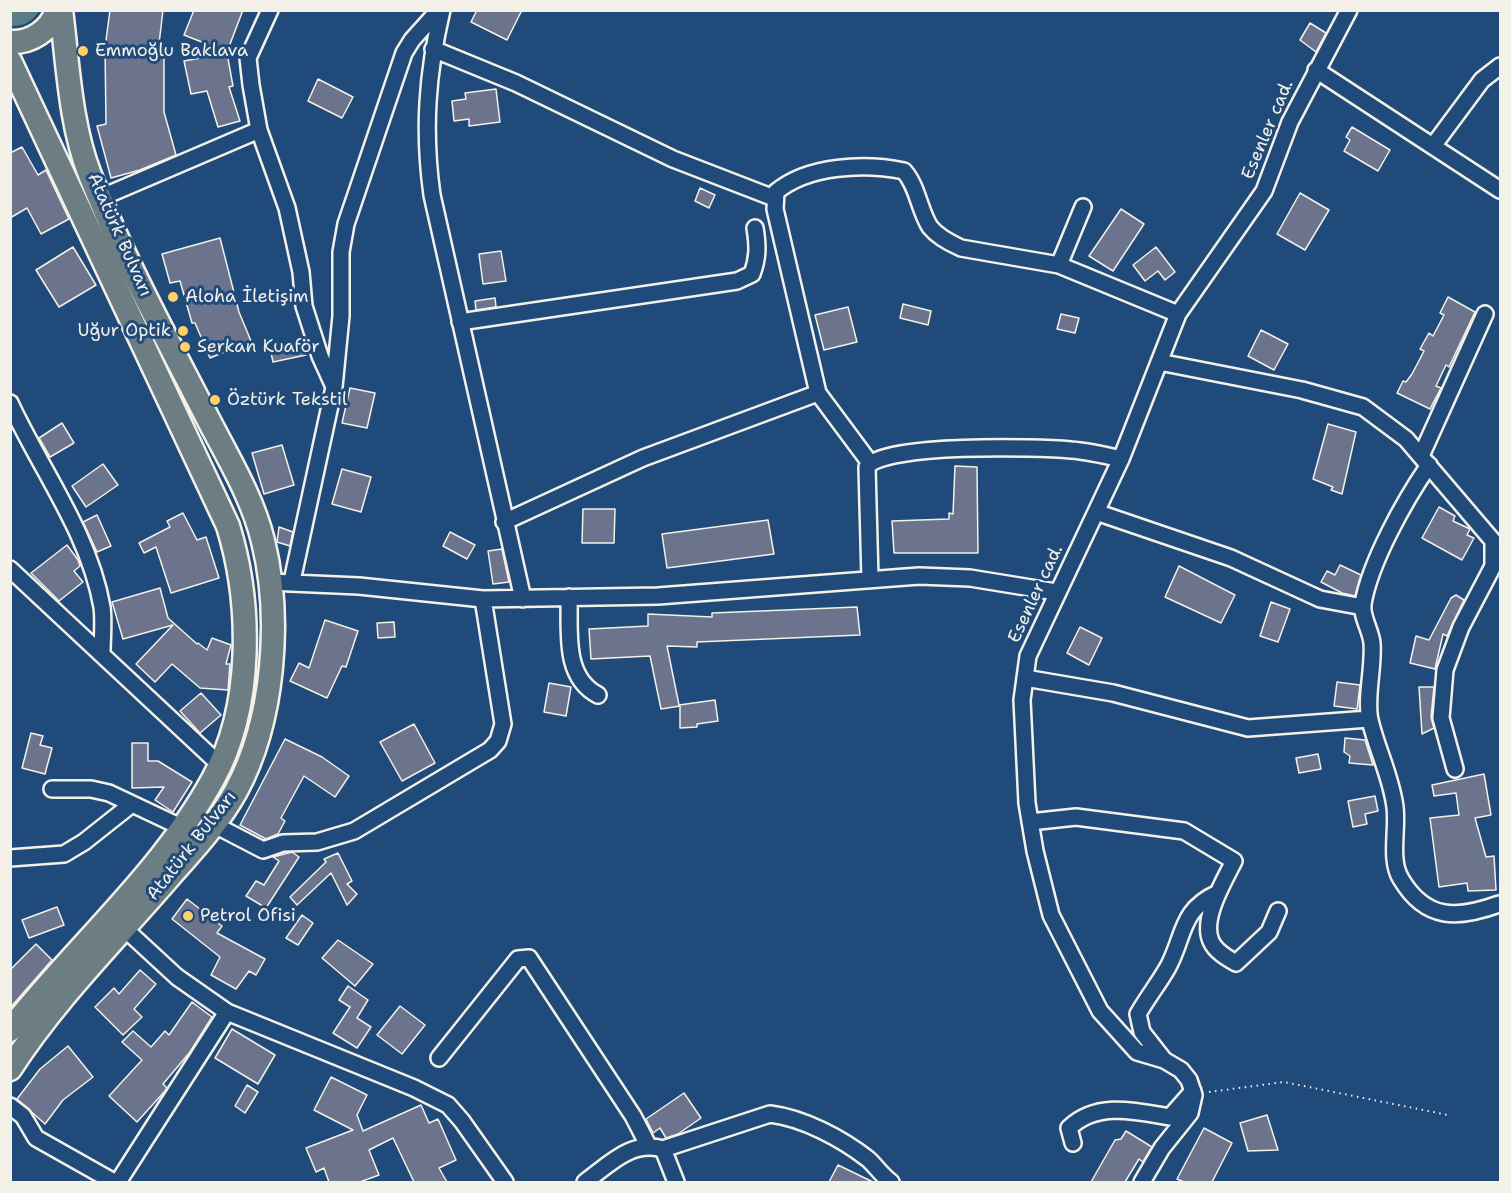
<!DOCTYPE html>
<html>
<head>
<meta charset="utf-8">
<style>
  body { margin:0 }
  #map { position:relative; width:1511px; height:1193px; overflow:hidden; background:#1f4a7a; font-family:"Shantell Sans",sans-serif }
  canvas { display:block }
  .frame { position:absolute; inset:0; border:12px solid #f4f1e8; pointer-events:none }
</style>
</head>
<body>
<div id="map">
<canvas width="1511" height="1193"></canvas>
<div class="frame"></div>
</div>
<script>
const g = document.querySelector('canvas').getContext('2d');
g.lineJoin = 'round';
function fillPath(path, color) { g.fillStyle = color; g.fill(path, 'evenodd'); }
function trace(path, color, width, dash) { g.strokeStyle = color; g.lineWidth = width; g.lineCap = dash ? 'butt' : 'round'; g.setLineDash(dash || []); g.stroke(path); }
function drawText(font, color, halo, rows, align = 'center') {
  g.font = font + ' "Shantell Sans",sans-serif'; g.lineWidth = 6; g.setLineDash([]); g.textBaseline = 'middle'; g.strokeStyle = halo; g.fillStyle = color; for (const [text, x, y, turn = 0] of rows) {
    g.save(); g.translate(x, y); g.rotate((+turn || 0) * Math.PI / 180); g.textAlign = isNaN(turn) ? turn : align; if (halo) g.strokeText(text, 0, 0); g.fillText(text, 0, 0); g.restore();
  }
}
fillPath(new Path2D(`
  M11,10H39V11C32,22 24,26 11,26Z`), '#597f85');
const building = new Path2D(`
  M110,10H163L159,44H164V112L176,155L140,170L111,178L97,126L106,124L105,48Z
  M194,10H243L227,52L184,35Z
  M477,10H522L507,40L471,22Z
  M1310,23L1326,33L1316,52L1300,40Z
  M227,53L233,86L229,87L240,121L218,127L207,91L191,94L184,61Z
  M318,79L353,97L342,118L308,101Z
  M496,89L500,122L469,126V119L454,121L452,101L466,99L465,93Z
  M1352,127L1390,150L1378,171L1344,151L1350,140L1346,137Z
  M22,147L38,175L46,170L69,219L41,234L27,208L10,218V153Z
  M700,188L715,195L709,208L695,201Z
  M1300,193L1329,210L1305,250L1277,234Z
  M1121,209L1144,224L1113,271L1089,256Z
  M220,238L239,312L251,341L210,358L195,323H192L180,281L170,283L162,254Z
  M73,247L96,285L59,307L36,270Z
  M1156,247L1175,272L1165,280L1158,271L1145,281L1133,265Z
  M501,251L506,281L483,284L479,254Z
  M1448,297L1475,312L1449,367L1446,365L1436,386L1441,388L1430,409L1397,393L1403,381L1406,382L1412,374L1424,351L1420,349L1429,333L1433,336L1444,315L1440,313Z
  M495,298L496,307L476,310L475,301Z
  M903,304L931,311L928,325L900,318Z
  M848,307L857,342L824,350L815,315Z
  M1061,314L1079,318L1075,333L1057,329Z
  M1261,330L1288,344L1274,370L1248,356Z
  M303,340L306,355L273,362L270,348Z
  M350,388L375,393L367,428L342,423Z
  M62,423L74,443L50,457L39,438Z
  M1328,424L1356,432L1342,494L1331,490L1333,487L1313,479Z
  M282,445L294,485L264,494L252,453Z
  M103,464L118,485L86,507L72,486Z
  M955,466L977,467L978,553H894L892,521L949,519V513L953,514Z
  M342,469L371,477L361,512L332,504Z
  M1439,507L1455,516L1453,521L1470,529L1467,535L1474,538L1462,560L1422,538Z
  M583,509H615L614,543H582Z
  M183,513L197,540L206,537L219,578L171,593L156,547L144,553L139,543L170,527L167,521Z
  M97,515L111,546L97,552L83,522Z
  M768,520L774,554L667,568L662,534Z
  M279,527L293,532L290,546L277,542Z
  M450,532L475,545L467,559L443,546Z
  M67,545L78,560L80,566L74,571L83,582L59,601L31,573Z
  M502,549L509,582L493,584L488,551Z
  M1340,565L1361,575L1355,596L1342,593L1321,582L1327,571L1335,575Z
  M1179,566L1235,595L1221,623L1165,597Z
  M160,588L168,618L197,644L198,643L207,650L212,638L231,645L226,664H230L228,690L200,688L172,664L155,682L136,664L173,625L123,639L112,602Z
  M1456,595L1464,600L1447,636L1443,634L1435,669L1410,663L1416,636L1429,640L1451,598Z
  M1271,602L1290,609L1278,642L1260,636Z
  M857,607L860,635L697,642V647L667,646L679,705L715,700L718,721L697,724V727L680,728V706L661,709L650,656L591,659L589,629L648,626V614L712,617V613Z
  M325,620L358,631L346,667L342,666L327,698L290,681L299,663L309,668Z
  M394,622L395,637L378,638L377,623Z
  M1080,627L1102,638L1089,665L1067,653Z
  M1337,682L1360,685L1357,709L1334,706Z
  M549,683L571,687L566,716L544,712Z
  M1419,687H1434L1431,717L1434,728L1422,734Z
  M201,693L221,715L200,733L180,711Z
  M414,724L435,763L402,781L380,742Z
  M31,733L43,736L40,745L52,748L45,774L22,768Z
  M1345,738L1365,740L1373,765L1349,763L1350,756L1344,752Z
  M285,739L322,757L349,776L335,797L304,776L281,818L285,821L278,834L266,839L240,825Z
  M132,743H148V761H158L192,782L173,812L155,800L164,787L132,788Z
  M1318,754L1321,769L1299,773L1296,758Z
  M1484,774L1491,815L1475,818L1486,857L1494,856L1496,890L1468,891L1467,883L1439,887L1430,818L1459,815L1456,793L1434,796L1432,785Z
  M1375,796L1378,811L1365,814L1367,824L1353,827L1348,801Z
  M292,852L299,857L266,908L246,896L256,881L264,885L279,861L273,857Z
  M338,853L352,881L347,884L357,894L347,905L331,873L297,905L290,897L326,862L324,859Z
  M187,899L222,926L217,933L265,959L256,975L249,971L236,989L211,975L220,957L172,919Z
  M57,907L64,925L29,938L22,920Z
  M302,915L313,923L298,945L286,938Z
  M338,940L373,964L355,986L322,958Z
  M36,944L52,960L10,1008V970Z
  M140,970L156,984L134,1009L142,1017L123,1035L95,1007L114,988L119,994Z
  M348,986L368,1000L357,1018L371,1027L357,1048L333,1033L350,1007L339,1000Z
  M192,1002L212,1017L190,1052L163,1084L167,1088L165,1091L137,1122L109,1096L142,1060L122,1042L133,1031L151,1047L165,1031L169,1035Z
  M400,1006L425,1025L402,1054L377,1035Z
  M232,1029L275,1055L258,1084L215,1058Z
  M68,1046L93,1077L63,1100L45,1124L17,1099L40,1069Z
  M331,1077L367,1095L357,1115L363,1131L421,1105L429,1123L438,1119L456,1160L439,1168L447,1182H414L393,1138L369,1150L379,1175L360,1182H329L324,1168L316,1172L306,1148L353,1130L314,1110Z
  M247,1085L258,1092L245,1113L235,1106Z
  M684,1093L701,1118L678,1134L666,1138L660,1128L653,1133L646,1119Z
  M1267,1115L1278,1150L1248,1151L1240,1123Z
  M1204,1128L1232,1143L1212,1182H1184L1177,1179Z
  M1126,1131L1152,1147L1143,1162L1139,1159L1125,1182H1091L1115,1140L1121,1139Z
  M838,1165L873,1182H829Z`);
fillPath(building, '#6c748d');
trace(building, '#f4f1e8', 1.5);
const minor = new Path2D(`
  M270,10L248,58L251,85L259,130L287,208L301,272L304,306L320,356L334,387L292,581
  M442,10C427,74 423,130 432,195L523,599
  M433,49L516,83L673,159L774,198
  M1316,70L1500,190
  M1433,146L1482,80L1500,66
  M100,198L259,130
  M1059,265L1083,207
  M460,322L737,281L752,274C758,258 758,246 755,228
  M1159,362L1302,390L1363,407L1406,439L1493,541V566L1461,627L1445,670L1441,718L1455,769
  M334,387L341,316V252L346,224L404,53L412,40L439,10
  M10,403C41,470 89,533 102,607C104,622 102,639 102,653
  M1421,456L1485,314
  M870,463L818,393L775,209L776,192C808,165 865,163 904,171C918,187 919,210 930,227C938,237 950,243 961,248L1059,265L1178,314
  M1429,465C1405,500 1370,562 1363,604C1361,616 1371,631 1372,643C1374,667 1365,699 1370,720C1377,750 1391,776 1395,807C1398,829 1389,860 1401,879C1426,921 1458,919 1499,904
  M1096,512L1231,558L1320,599L1363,607
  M504,522L643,458L818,393
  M10,569L219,764
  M870,579L867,467C883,443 1038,447 1071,450C1087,451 1104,455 1121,459
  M269,582L359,586L483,599L658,596L919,576L970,578L1056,592
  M569,597C570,631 563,677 598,695
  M1025,678L1113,693L1248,728L1369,719
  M52,789H91L109,793L183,828
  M1030,822L1076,817L1184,831L1234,861C1224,881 1201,919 1211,941C1215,951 1227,958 1236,963L1269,932L1278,911
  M213,824L263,850L283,843L317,842L354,831L490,750L498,741L503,724L483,599
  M10,858L64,854L84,842L132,804
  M125,929L177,977L227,1012L414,1088L448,1105L462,1121L505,1182
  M439,1058L518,959L529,958L633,1116L648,1145
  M1164,1060L1142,1032L1138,1014C1147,998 1159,983 1168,967C1185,935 1180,910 1218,893
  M10,1106L23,1116L36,1138L114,1182
  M1073,1143L1069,1128C1097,1101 1135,1111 1170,1117L1193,1091
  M663,1149L676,1182
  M118,1182L227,1012
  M585,1182C610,1164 631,1140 663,1149L770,1114C803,1118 841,1138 868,1159C876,1166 882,1176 891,1182
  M1142,1182L1162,1148L1190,1113L1194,1095L1189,1080L1181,1070L1164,1060L1137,1052L1100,1011L1051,915L1035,851L1027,803L1022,700L1028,656L1121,459L1178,314L1264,191L1290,122L1349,10`);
const highway = new Path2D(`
  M10,42C31,43 51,30 57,10
  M10,61L228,526C252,604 253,707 213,779C161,874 76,946 10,1030
  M10,1069C55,999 116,939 170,876C193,850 219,822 236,791C274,721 282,618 263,541C252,495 225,453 204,411C164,334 122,255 90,175C70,124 68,64 61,10`);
trace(minor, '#f4f1e8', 20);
trace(highway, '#f4f1e8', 27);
trace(new Path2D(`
  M1209,1092L1284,1082L1448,1115`), '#f4f1e8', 2, [1.5, 4.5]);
trace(minor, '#1f4a7a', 15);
trace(highway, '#6d7d84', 22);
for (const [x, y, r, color] of [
  [83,51,6,"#ffd166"],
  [173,297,6,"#ffd166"],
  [183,331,6,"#ffd166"],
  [185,347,6,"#ffd166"],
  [215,400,6,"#ffd166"],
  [188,916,6,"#ffd166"]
]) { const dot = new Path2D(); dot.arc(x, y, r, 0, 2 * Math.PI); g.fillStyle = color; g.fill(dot); trace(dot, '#1f4a7a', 2); }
drawText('18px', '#f4f1e8', '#1f4a7a', [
  ["Emmoğlu Baklava",95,51],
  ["Aloha İletişim",185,297],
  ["Uğur Optik",171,331,"right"],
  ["Serkan Kuaför",197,347],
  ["Öztürk Tekstil",227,400],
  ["Petrol Ofisi",200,916]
], 'left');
drawText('18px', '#f4f1e8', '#1f4a7a', [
  ["Esenler cad.",1268,130,-67],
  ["Atatürk Bulvarı",119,235,66],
  ["Esenler cad.",1036,594,-65],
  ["Atatürk Bulvarı",192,846,-52]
]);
</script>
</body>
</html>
